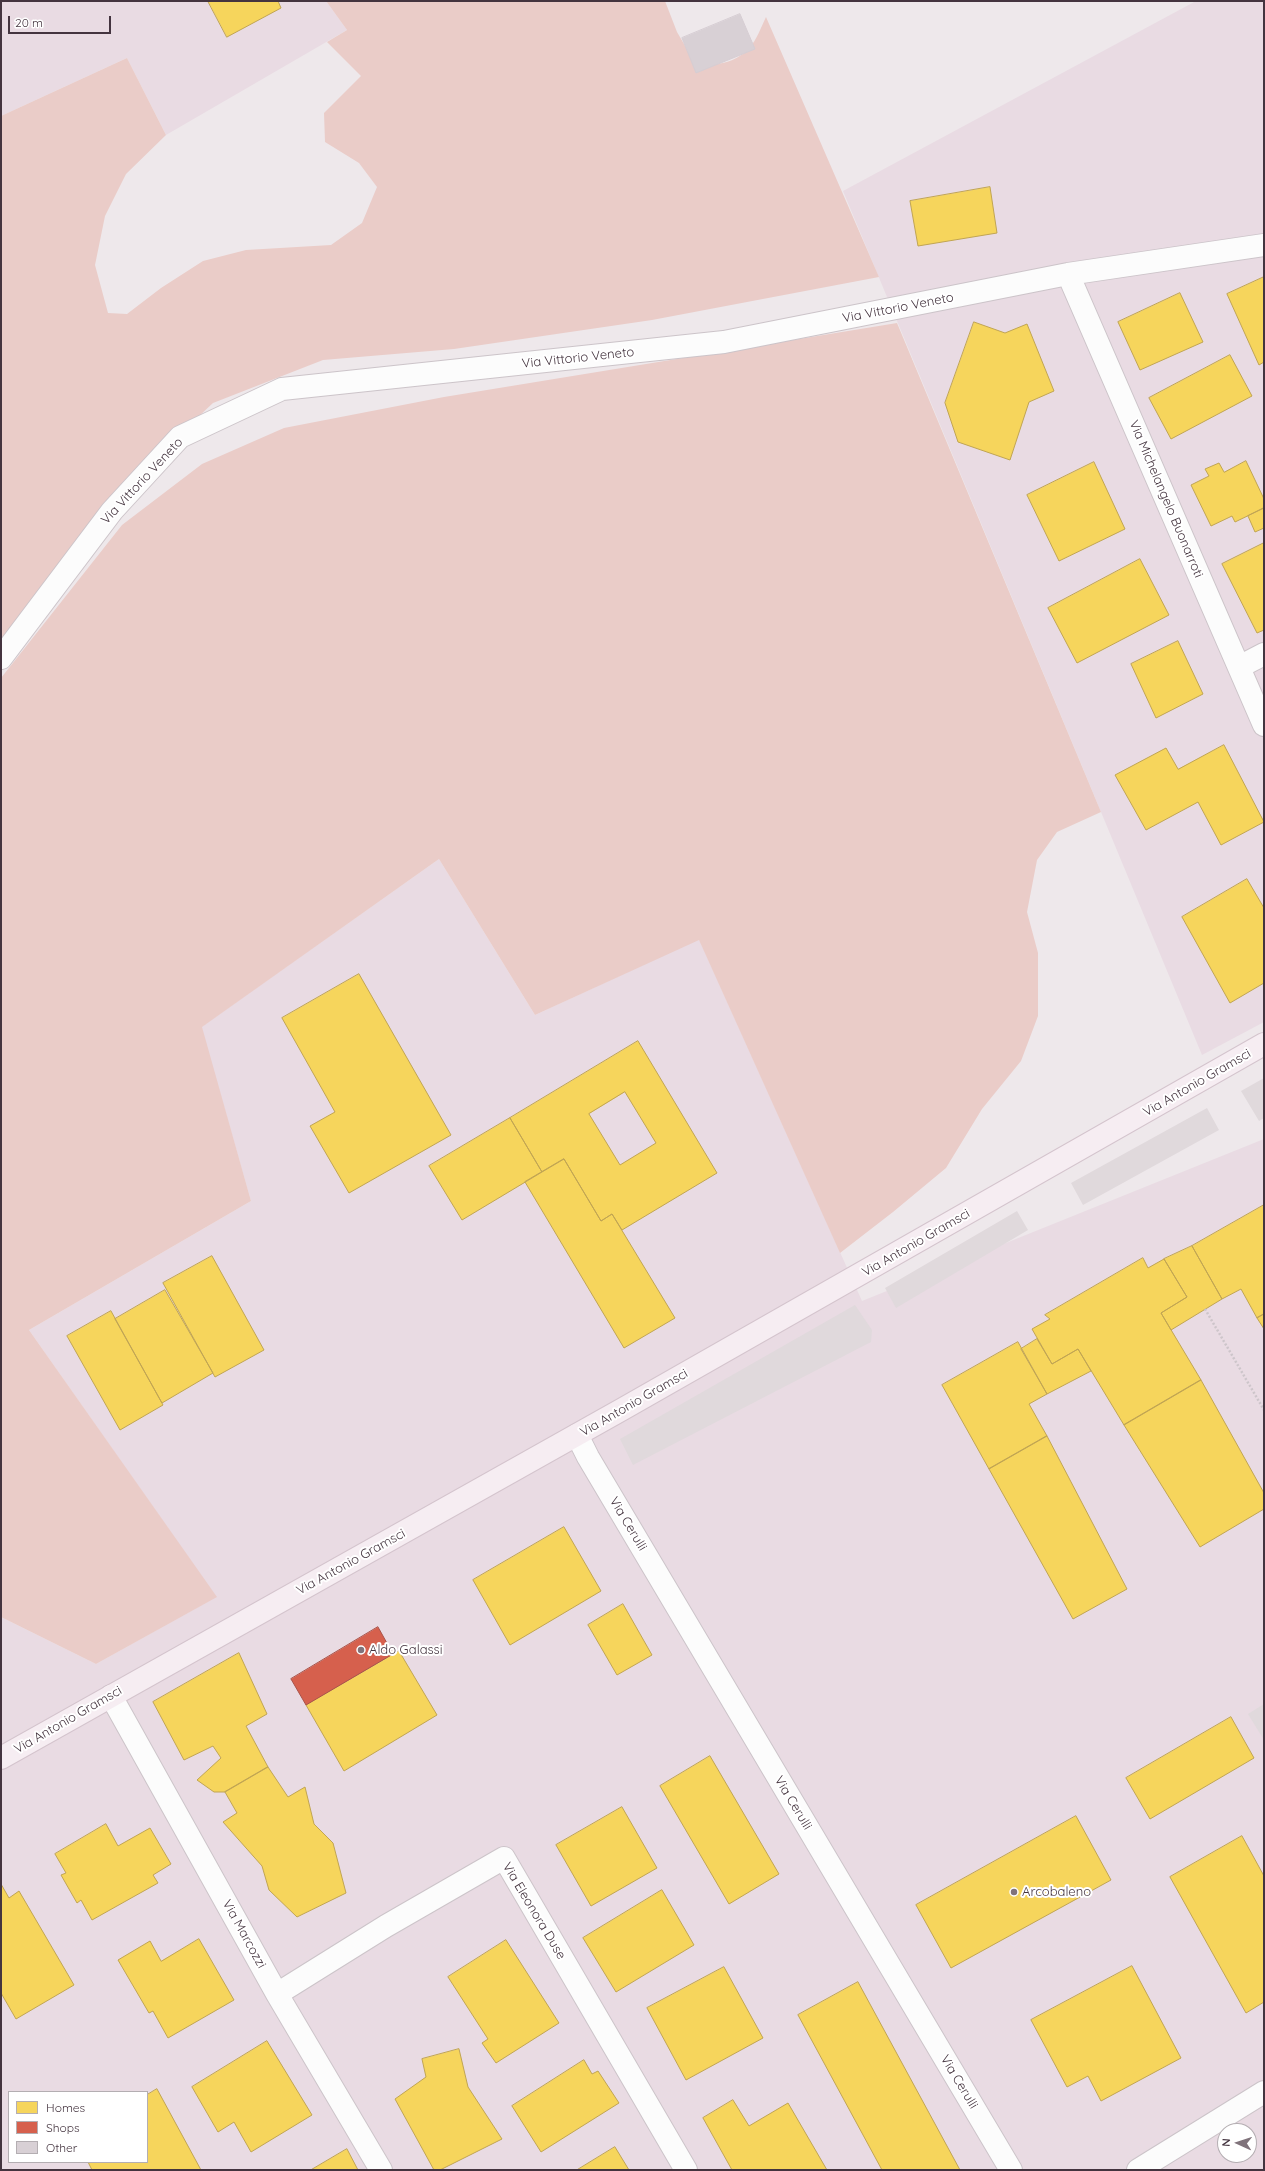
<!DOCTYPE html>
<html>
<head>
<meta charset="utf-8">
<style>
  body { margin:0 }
  #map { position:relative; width:1265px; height:2171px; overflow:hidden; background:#eee8eb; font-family:Quicksand,sans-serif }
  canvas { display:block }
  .frame { position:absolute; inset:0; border:2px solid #44343f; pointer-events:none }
  .legend { position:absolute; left:8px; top:2091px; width:140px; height:72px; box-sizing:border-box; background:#fff; border:1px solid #b4aeb2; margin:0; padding:5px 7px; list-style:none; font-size:12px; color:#44343f }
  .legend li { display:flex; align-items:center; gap:8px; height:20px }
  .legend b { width:20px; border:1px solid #b4aeb2 }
  .north { position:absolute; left:1217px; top:2123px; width:40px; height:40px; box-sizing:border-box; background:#fff; border:1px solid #b4aeb2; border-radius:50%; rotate:273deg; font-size:11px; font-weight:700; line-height:16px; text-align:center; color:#44343f }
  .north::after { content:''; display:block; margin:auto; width:14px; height:18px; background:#80737b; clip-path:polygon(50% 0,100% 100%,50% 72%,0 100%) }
  .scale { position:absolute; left:8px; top:16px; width:103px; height:18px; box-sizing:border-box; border:2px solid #44343f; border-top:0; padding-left:5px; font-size:12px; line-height:14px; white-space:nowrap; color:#44343f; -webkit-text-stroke:3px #fff; paint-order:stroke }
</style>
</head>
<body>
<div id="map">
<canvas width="1265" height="2171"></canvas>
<div class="frame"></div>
<ul class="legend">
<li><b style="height:11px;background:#f6d55c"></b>Homes</li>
<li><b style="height:11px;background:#d6604d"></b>Shops</li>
<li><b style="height:11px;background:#d8d0d5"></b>Other</li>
</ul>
<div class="north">N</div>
<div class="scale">20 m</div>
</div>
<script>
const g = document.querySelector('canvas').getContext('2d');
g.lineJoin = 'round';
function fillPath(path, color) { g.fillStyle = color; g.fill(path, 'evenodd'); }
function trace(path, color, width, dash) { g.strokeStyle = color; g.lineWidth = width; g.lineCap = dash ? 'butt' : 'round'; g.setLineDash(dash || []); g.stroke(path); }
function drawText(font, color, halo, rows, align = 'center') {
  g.font = font + ' Quicksand,sans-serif'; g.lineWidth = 4; g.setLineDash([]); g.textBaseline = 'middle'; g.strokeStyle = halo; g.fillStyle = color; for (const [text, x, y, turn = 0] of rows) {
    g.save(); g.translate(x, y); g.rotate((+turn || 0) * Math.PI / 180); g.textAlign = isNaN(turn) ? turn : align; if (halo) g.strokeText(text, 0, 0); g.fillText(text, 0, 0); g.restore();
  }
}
fillPath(new Path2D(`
  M1,1H326L347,30L166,135L127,58L1,116Z
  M1196,1H1264V1022L1202,1055L843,191Z
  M439,859L535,1015L699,939L862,1301L1264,1139V2170H1V1617L96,1664L216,1597L29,1330L251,1201L201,1027ZM9,2092H147V2162H9ZM1225,2131H1249V2155H1225Z`), '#e9dbe3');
fillPath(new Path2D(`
  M326,1H665L677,32L694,61C714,67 735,64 749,48C757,40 761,27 766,17L879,277L652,320L454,349L323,360L213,403L106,503L1,651V116L127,58L166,135L126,174L105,216L95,265L108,313L127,314L161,288L203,261L246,250L331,245L362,223L377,187L359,163L325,142L324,113L361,76L327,42L347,30Z
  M897,323L1101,812L1057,832L1037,860L1027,912L1038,953V1016L1021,1061L982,1109L946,1168L893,1212L840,1253L699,940L535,1015L439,859L202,1027L251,1201L29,1330L217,1597L96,1664L1,1617V678L122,525L202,464L284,428L444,397Z`), '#eaccc8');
fillPath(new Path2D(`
  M1264,1078V1118L1259,1121L1241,1091Z
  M1207,1108L1219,1130L1083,1205L1071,1183Z
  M1017,1211L1028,1230L896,1308L885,1288Z
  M855,1305L872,1330L871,1342L633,1465L620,1439Z
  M1264,1704V1740L1248,1714Z`), '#e0d9dc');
const homes = new Path2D(`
  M208,1H278L281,8L227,37Z
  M990,187L997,233L918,246L910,201Z
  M1264,277V362L1259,365L1227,294Z
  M1180,293L1203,342L1140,370L1118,322Z
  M974,322L1005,333L1027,324L1054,391L1029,402L1010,460L958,442L945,403Z
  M1230,355L1252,396L1171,439L1149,398Z
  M1246,461L1264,499V508L1235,522L1232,516L1211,526L1191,485L1209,476L1205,469L1219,463L1224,472Z
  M1094,462L1125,529L1059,561L1027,495Z
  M1264,508V528L1255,532L1248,516Z
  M1264,543V630L1257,633L1222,564Z
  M1140,559L1169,615L1077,663L1048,608Z
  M1178,641L1203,694L1156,718L1131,664Z
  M1224,745L1264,822L1221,845L1198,802L1146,830L1115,775L1166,748L1178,769Z
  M1247,879L1264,908V983L1230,1003L1182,917Z
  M359,974L451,1135L349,1193L310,1126L335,1112L282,1018Z
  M638,1041L717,1173L622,1230L612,1214L601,1221L564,1159L542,1172L510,1118ZM625,1092L656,1143L620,1165L589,1114Z
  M510,1118L542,1172L462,1220L429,1166Z
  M564,1159L601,1221L612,1214L675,1318L624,1348L525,1182Z
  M1264,1205V1314L1257,1318L1241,1289L1222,1299L1192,1246Z
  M1192,1246L1222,1299L1171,1330L1161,1313L1187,1297L1164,1259Z
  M212,1256L264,1350L215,1377L163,1283Z
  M1143,1258L1148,1268L1164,1259L1187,1297L1161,1313L1201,1380L1124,1425L1078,1349L1052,1364L1032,1329L1050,1319L1045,1315Z
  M165,1290L213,1373L162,1403L115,1319Z
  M111,1311L163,1405L120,1430L67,1336Z
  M1264,1314V1329L1257,1318Z
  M1037,1339L1052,1364L1078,1349L1091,1371L1047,1394L1021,1349Z
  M1018,1342L1047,1394L1029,1404L1047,1436L989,1469L942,1385Z
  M1201,1380L1264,1493V1509L1200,1547L1124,1425Z
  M1047,1436L1127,1589L1073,1619L989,1469Z
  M564,1527L601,1591L510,1645L473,1580Z
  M623,1604L652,1655L617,1675L588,1625Z
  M399,1651L437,1715L344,1771L306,1705Z
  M239,1653L267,1714L246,1726L268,1767L225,1792H214L197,1780L221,1758L213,1746L184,1760L153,1702Z
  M1231,1717L1254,1758L1150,1819L1126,1778Z
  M710,1756L779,1874L729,1904L660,1786Z
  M268,1767L288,1797L305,1787L314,1824L333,1843L346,1893L297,1917L269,1890L262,1866L223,1822L237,1813L225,1792Z
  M622,1807L657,1868L591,1906L556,1845Z
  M1076,1816L1111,1880L951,1968L916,1905Z
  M106,1824L118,1846L150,1828L171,1864L153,1875L158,1883L92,1920L81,1900L77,1903L61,1875L66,1873L55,1854Z
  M1242,1836L1264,1876V2002L1246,2013L1170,1877Z
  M1,1884L9,1898L19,1891L74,1985L16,2019L1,1993Z
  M662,1890L694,1945L616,1992L583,1938Z
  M199,1939L234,2000L168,2038L153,2011L149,2013L118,1960L150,1941L161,1961Z
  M506,1940L559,2023L496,2063L482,2043L488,2039L448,1977Z
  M1132,1966L1181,2058L1101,2101L1088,2076L1067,2087L1031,2020Z
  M724,1967L763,2038L686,2080L647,2008Z
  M858,1982L960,2170H882L798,2015Z
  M267,2041L312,2115L251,2152L234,2122L218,2132L192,2087Z
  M459,2049L468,2087L502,2139L440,2170H434L395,2099L426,2077L422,2059Z
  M584,2060L592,2074L598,2071L619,2103L541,2152L512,2106Z
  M157,2089L201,2170H92L88,2162H147V2095Z
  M733,2100L749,2126L788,2103L827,2170H732L703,2118Z
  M615,2147L629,2170H577Z
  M347,2149L358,2170H311Z`);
fillPath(homes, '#f6d55c');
trace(homes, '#c1a553', 1);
const shops = new Path2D(`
  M378,1627L393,1654L306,1705L291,1679Z`);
fillPath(shops, '#d6604d');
trace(shops, '#aa5349', 1);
const building = new Path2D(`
  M740,14L755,49L696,73L682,38Z`);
fillPath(building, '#d8d0d5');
trace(building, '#d6cdd3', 1);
const street = new Path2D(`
  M1068,274L1264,725
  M1,658L112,511L180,437L282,389L724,342L1068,274L1264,245
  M1239,667L1264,654
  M577,1435L588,1457L1011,2170
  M111,1696L277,1994L381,2170
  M277,1994L386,1926L504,1858L686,2170
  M1138,2170L1264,2092`);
const secondary = new Path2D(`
  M1,1758L621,1410L1264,1044`);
trace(street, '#ccc4c9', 24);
trace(secondary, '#d4c4cd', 24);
trace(new Path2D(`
  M1205,1309L1264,1410`), '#cdc5ca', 2.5, [2, 2]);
trace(street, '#fcfcfc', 22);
trace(secondary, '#f6edf2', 22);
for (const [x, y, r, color] of [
  [361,1650,4,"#80737b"],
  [1014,1892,4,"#80737b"]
]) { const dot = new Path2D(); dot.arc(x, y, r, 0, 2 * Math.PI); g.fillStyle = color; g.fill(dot); trace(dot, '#fff', 1.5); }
drawText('13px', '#44343f', '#fff', [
  ["Via Vittorio Veneto",898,308,-11],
  ["Via Vittorio Veneto",578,358,-6],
  ["Via Vittorio Veneto",142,481,-47],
  ["Via Michelangelo Buonarroti",1166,499,67],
  ["Via Antonio Gramsci",1197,1083,-30],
  ["Via Antonio Gramsci",916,1243,-30],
  ["Via Antonio Gramsci",634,1403,-30],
  ["Via Cerulli",628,1524,59],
  ["Via Antonio Gramsci",351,1562,-29],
  ["Via Antonio Gramsci",68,1720,-30],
  ["Via Cerulli",793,1803,59],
  ["Via Eleonora Duse",534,1911,59],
  ["Via Marcozzi",244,1934,61],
  ["Via Cerulli",959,2082,59]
]);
drawText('13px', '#44343f', '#fff', [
  ["Aldo Galassi",369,1650],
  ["Arcobaleno",1022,1892]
], 'left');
</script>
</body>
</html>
